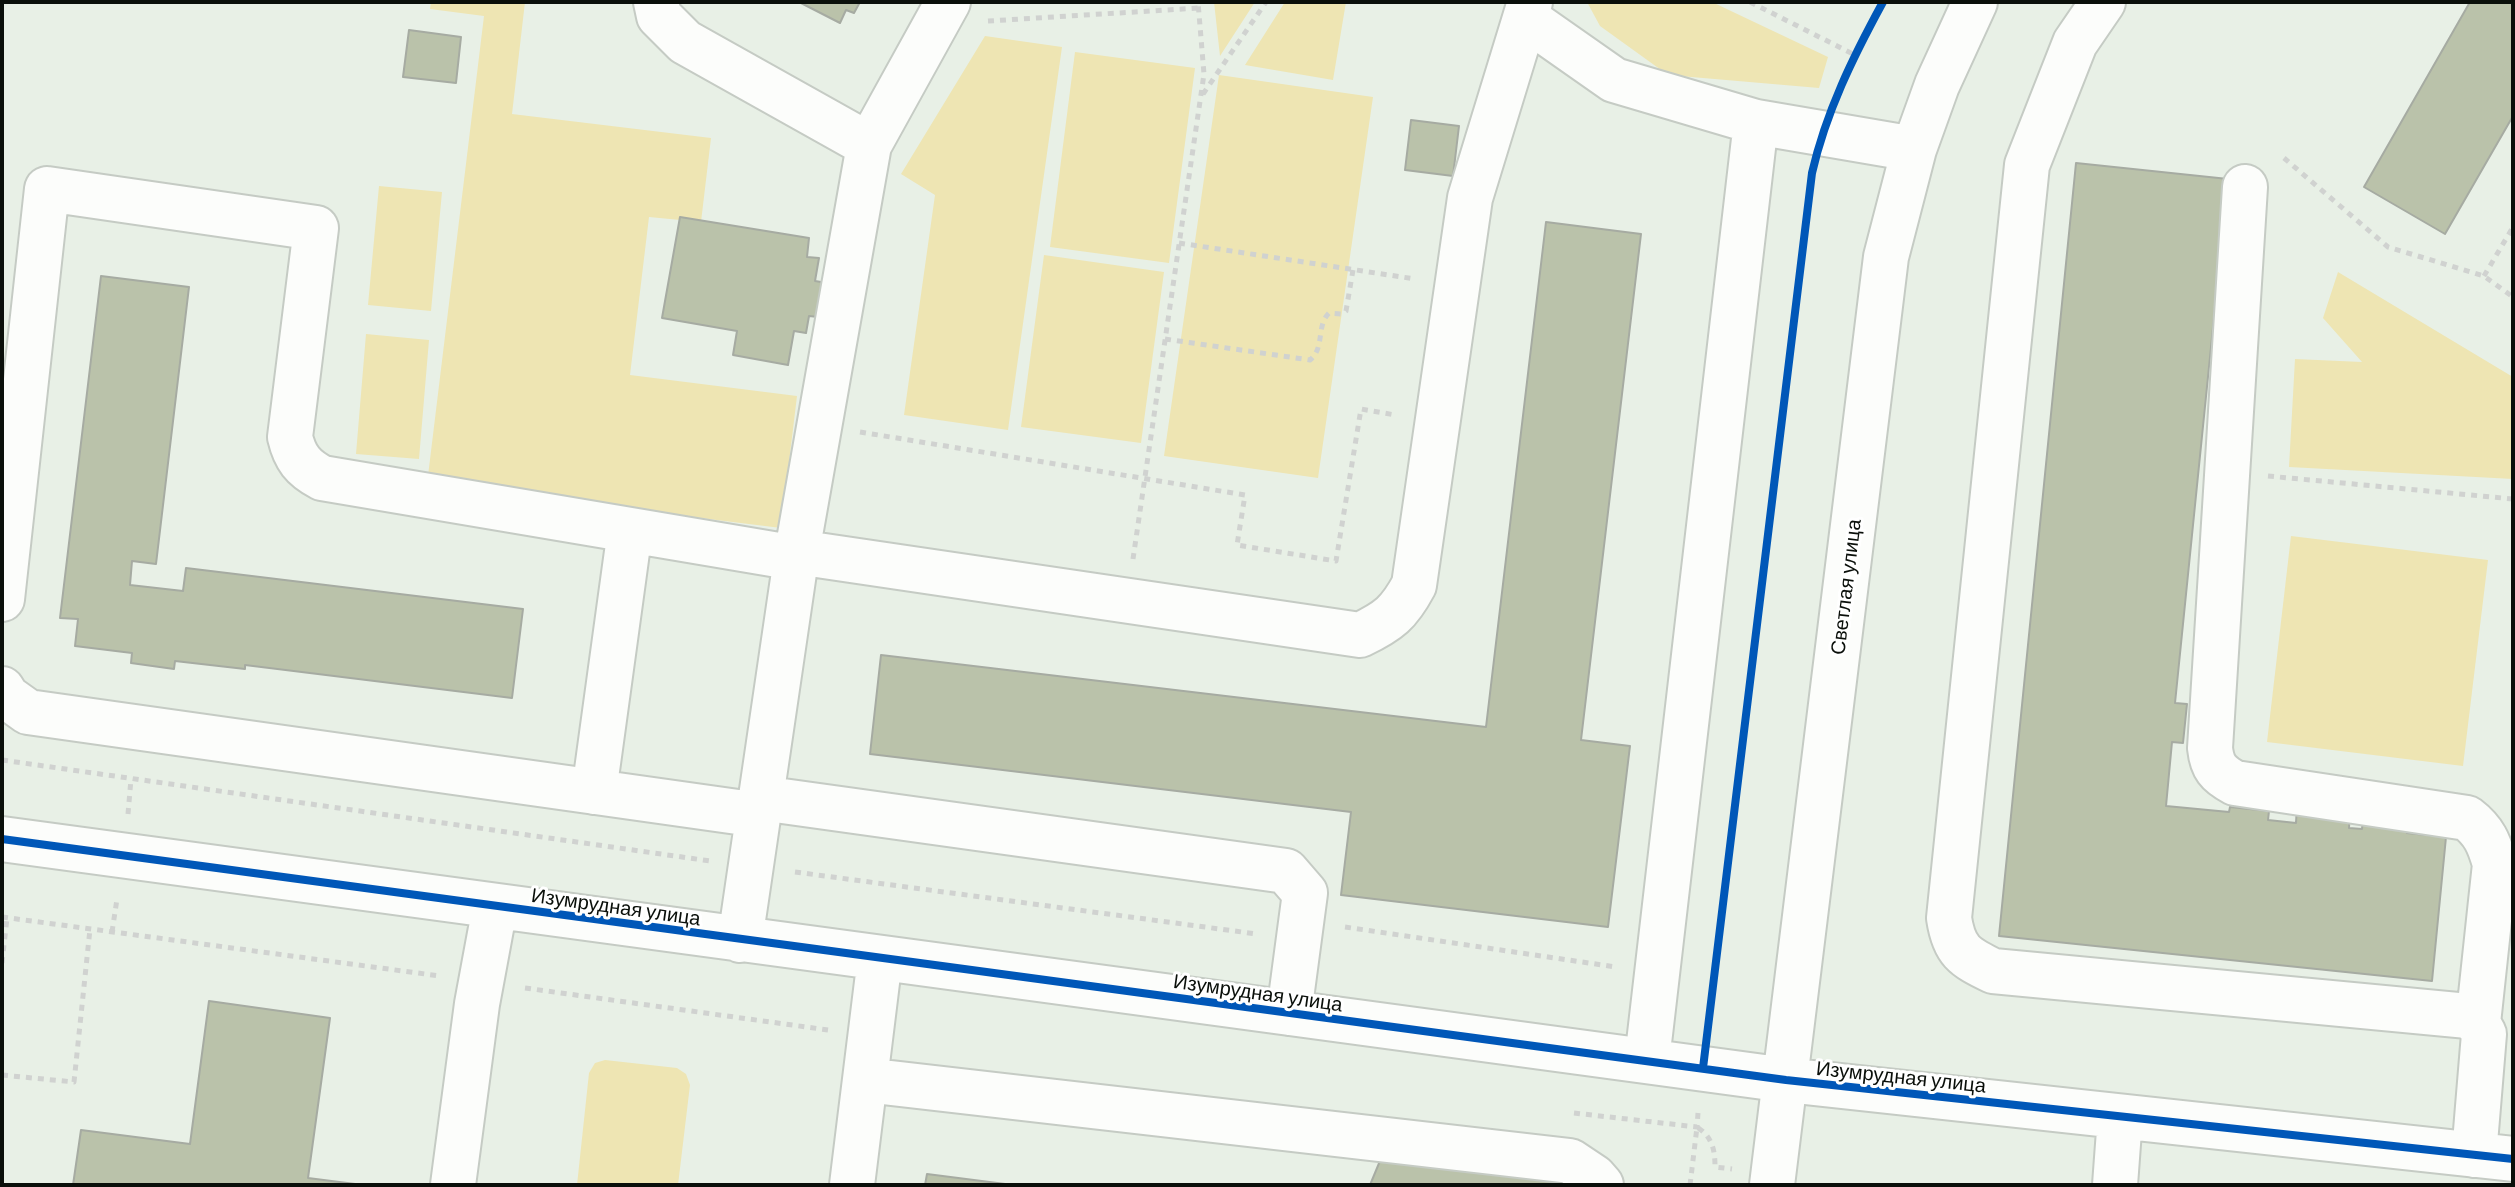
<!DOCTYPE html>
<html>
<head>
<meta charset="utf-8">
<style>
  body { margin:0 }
  #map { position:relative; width:2515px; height:1187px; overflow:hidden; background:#e8f0e6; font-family:Barlow,sans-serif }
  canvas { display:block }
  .frame { position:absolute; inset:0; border:4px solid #0a0f0a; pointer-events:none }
</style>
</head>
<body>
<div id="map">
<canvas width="2515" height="1187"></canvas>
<div class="frame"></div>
</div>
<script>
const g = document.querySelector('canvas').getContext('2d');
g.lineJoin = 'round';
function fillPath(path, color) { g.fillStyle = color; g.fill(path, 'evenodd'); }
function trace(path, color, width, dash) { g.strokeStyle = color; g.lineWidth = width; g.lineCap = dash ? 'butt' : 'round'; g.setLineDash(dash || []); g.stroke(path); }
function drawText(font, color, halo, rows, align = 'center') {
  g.font = font + ' Barlow,sans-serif'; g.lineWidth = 6; g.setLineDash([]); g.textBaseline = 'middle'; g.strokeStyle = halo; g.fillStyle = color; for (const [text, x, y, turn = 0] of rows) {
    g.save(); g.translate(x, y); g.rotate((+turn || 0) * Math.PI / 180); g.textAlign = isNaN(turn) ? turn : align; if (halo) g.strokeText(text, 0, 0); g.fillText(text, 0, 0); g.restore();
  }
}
fillPath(new Path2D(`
  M431,2H525L512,114L711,138L701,222L649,217L630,375L797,396L781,528L427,484L484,16L430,9Z
  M1214,2H1255L1220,56Z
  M1285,2H1346L1333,80L1245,65Z
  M1587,2H1712L1828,57L1819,88L1668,75L1600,26Z
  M985,36L1062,47L1008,430L904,415L935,195L901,174Z
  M1075,52L1195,68L1169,263L1050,247Z
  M1219,75L1373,97L1318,478L1164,456Z
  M379,186L442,192L431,311L368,305Z
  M1044,255L1164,272L1141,443L1021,427Z
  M2338,272L2513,377V479L2289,467L2295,359L2362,362L2323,318Z
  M366,334L429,340L419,459L356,454Z
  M2291,536L2488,560L2463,766L2267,742Z
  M605,1060L677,1068L686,1074L690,1085L678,1185H577L589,1073L595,1063Z`), '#eee5b3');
const building = new Path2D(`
  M799,2H860L854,13L846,10L840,23Z
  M2470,2H2513V116L2445,234L2364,187Z
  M409,30L461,37L456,83L403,77Z
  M1411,120L1459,126L1453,176L1405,170Z
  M2076,163L2228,179L2175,703L2187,704L2183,743L2172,742L2166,806L2229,812L2230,807L2269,811L2268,820L2296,823L2297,805L2350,811L2349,828L2362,829L2363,819L2408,824L2407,833L2446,837L2432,981L1999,936Z
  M680,217L809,238L807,257L819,258L815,281L833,284L827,318L809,316L806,333L794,331L788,365L733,355L737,331L662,318Z
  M1546,222L1641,234L1581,740L1630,746L1608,927L1341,895L1351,812L870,754L881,655L1486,727Z
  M101,276L189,287L156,564L132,561L130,585L183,591L186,568L523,609L512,698L245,665V669L175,661L174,669L131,663L132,653L75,646L78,619L60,618Z
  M209,1001L330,1018L308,1178L363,1185H73L81,1130L190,1144Z
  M1387,1144L1544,1173L1554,1185H1370Z
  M927,1174L1013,1185H925Z`);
fillPath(building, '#bac2aa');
trace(building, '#a6aba2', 2);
const minor = new Path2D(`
  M656,2L659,16L685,42L869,145
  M2103,2L2075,43L2027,165L1949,918C1954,951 1964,957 1993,971L2468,1016L2478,1023L2484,1034L2474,1155
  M1527,19L1614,80L1756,122L1914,149
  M2245,187L2210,748C2212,767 2218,774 2235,783L2467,818C2484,831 2489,843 2495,864L2478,1023
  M797,552L869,145L948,2
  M2,599L47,189L316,228L290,437C295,458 303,468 322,478L796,558
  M2,689L7,697L28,712L759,815
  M594,792L630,530
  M761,798L1286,871L1305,893L1289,1013
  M2,839L1786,1080L2513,1159
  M740,940L797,552L1360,635C1389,621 1399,613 1414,585L1470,198L1530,2
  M1647,1060L1756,122
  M865,1080L1570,1161L1594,1177L1601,1185
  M453,1185L477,1004L495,907
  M852,1185L880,958
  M1772,1185L1886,257L1914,149L1937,85L1975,2
  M2115,1185L2120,1117`);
trace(minor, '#c5cbc4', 48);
trace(new Path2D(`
  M1750,2L1855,55
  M988,21L1199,8
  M1840,91L1855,55L1883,2
  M1203,94L1266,2
  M2284,158L2388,247L2484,276L2513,297
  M1179,243L1415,279
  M2484,276L2513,227
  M1165,339L1310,360C1325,348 1316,326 1329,313L1342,314L1346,311L1353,270
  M860,432L1245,495L1237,545L1336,561L1361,409L1395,415
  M2268,476L2513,499
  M1133,559L1204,74L1198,2
  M2,760L710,861
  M128,814L131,779
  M795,872L1257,934
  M2,917L440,976
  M1345,927L1616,967
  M112,932L117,899
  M2,963L7,918
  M525,988L828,1030
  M1708,1028L1812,176
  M2,1075L74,1082L90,929
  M1574,1113L1697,1127L1698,1113
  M1690,1185L1697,1127C1712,1137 1715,1149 1715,1167L1732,1169`), '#d0d2d0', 5, [6, 6]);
trace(minor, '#fcfdfb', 44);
trace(new Path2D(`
  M2,839L1786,1080L2513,1159
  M1703,1068L1812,173C1826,112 1853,57 1883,2`), '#0057b8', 8);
drawText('20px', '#0a0f0a', '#fff', [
  ["Светлая улица",1846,587,-83],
  ["Изумрудная улица",616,907,8],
  ["Изумрудная улица",1258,993,8],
  ["Изумрудная улица",1901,1077,6]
]);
</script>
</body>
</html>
